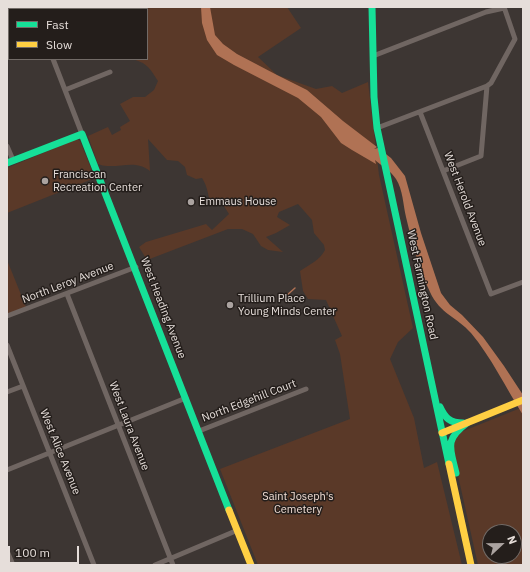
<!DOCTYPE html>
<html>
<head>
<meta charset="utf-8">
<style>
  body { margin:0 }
  #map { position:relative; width:530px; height:572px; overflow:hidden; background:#3d3633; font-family:"IBM Plex Sans",sans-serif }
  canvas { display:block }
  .frame { position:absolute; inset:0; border:8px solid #e6deda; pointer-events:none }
  .legend { position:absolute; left:8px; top:8px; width:140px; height:52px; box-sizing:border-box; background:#241e1b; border:1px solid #726b67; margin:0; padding:5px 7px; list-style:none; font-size:12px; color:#e6deda }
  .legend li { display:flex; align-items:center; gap:8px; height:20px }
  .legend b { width:20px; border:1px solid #726b67 }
  .north { position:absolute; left:482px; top:524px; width:40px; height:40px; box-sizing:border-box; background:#241e1b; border:1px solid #726b67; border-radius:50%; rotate:68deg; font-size:11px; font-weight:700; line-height:16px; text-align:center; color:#e6deda }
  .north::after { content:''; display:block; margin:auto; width:14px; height:18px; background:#aba3a0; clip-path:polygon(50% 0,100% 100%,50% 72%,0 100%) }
  .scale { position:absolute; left:8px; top:546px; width:71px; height:18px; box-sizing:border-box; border:2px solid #e6deda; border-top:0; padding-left:5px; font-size:12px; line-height:14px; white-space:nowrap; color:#e6deda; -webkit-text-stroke:3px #241e1b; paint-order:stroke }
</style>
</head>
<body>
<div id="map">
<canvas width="530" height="572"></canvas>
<div class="frame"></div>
<ul class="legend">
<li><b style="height:5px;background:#16e098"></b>Fast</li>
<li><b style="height:5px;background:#ffcf43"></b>Slow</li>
</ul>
<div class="north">N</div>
<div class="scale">100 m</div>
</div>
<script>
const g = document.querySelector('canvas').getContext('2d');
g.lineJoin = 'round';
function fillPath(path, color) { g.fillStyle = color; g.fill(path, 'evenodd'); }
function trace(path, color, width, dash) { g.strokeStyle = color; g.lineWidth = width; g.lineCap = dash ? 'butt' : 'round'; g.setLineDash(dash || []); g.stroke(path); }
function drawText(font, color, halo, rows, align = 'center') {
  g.font = font + ' "IBM Plex Sans",sans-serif'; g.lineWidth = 3; g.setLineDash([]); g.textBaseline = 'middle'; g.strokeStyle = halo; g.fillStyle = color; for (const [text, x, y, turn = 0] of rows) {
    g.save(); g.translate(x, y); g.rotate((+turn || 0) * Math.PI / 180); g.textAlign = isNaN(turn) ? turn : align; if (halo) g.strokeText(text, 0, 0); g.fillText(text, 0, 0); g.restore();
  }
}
fillPath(new Path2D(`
  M146,7H287L301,28L258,57L277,75L316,89L332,86L342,93L368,82L379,175L413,328L398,342L390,359L414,418L424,468L437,462L462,565H258L220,469L350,419L340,354L335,340L342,336L326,300L308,299L303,291L300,271C309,265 320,260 325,250L324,245L314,233L312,220L298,204L279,212L277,217L290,225L276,233L266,237L283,252L268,250L261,246L253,234L242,229H228L147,260L139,247L146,242L206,224L212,230L229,214L222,203L211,205C208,196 208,187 202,178L196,179L187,175L185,167L178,161L167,160L148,139L150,171C136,160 123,167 107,166C104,166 101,165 98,164L88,136L108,127L112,135L121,130L120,127L130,121L120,104L133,97H145L154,90L158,81C150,68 146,62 131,59H147V9H145Z
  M77,139L80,141L95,178L7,213V168Z
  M7,260L26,307L7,314Z
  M523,407V565H478L451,444L456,434ZM490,532H514V556H490Z`), '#5a3928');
fillPath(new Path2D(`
  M201,7H210L215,35L223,44L237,54L277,75L307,90L343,121L377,147L374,149L378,148L391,158L405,176L421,233L441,293L450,305L462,315L483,337L504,366L523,395V415C506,388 491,357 471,333C457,317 440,314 430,292C419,269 412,242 406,217C403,204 403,190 396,179C391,171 382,166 375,160L376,164L352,150L341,143L321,117L298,98L234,65L217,55L207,40L202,23Z`), '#b07254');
trace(new Path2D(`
  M286,296L295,288`), '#b07254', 1.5);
trace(new Path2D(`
  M32,7V9
  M101,7V9
  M38,9L43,7
  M80,9L84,7
  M373,56L486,12L504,8
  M53,59L82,134
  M65,90L110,72
  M420,112L491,294L523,282
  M377,128L487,86L491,83L515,39L504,7
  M7,146L13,160
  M443,171L481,156L487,86
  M67,294L173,565
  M7,316L136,267
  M7,345L94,565
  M7,392L23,386
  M199,431L306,389
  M7,470L186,398
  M7,551L13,565
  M155,565L238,530`), '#706662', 5);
trace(new Path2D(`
  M372,7L374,97L377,128L449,464
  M7,163L82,134L229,510
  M440,407C445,418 450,423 463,423
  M456,473C450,448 444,440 467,423`), '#16e098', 7);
trace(new Path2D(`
  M442,433L523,400
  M449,464L471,565
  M229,510L251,565`), '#ffcf43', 7);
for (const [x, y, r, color] of [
  [45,181,4,"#aba3a0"],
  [191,202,4,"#aba3a0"],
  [230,305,4,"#aba3a0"]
]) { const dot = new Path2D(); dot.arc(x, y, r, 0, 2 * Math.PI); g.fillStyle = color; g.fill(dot); trace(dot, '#241e1b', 1.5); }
drawText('11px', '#e6deda', '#241e1b', [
  ["Franciscan",53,175],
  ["Recreation Center",53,188],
  ["Emmaus House",199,202],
  ["Trillium Place",238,299],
  ["Young Minds Center",238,312]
], 'left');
drawText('11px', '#e6deda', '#241e1b', [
  ["West Herold Avenue",465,199,69],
  ["North Leroy Avenue",68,283,-21],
  ["West Farmington Road",422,285,78],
  ["West Heading Avenue",163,308,69],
  ["North Edgehill Court",249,401,-21],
  ["West Laura Avenue",129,426,69],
  ["West Alice Avenue",60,452,68]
]);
drawText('11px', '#f2ded5', '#241e1b', [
  ["Saint Joseph's",298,497],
  ["Cemetery",298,510]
]);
</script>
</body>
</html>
